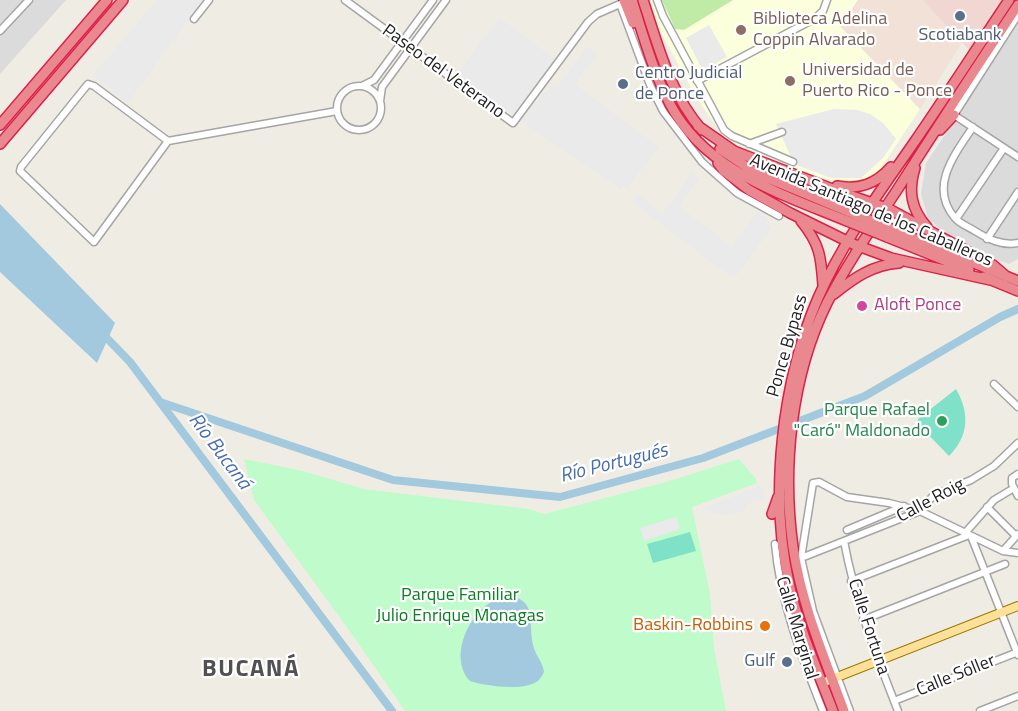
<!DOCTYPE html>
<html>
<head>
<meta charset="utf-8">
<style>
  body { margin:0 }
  canvas { display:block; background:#efede3 }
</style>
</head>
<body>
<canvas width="1018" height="711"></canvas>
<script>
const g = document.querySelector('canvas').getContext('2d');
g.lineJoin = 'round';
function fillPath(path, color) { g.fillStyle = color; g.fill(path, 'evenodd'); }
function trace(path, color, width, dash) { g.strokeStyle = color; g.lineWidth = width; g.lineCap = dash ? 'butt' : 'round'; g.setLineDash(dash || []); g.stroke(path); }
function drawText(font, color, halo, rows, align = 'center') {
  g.font = font + ' "Titillium Web",sans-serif'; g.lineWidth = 4.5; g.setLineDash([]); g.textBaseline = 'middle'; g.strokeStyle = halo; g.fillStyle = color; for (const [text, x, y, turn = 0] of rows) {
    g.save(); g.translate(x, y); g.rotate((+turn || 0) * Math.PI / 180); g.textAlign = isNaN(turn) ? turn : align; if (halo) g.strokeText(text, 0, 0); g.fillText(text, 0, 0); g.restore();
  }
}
fillPath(new Path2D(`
  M0,0H66L0,74Z
  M1018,23V259L1009,264L970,250L941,230L928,218L921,194L926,163L945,135L949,116L961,96H970Z`), '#dcdbdb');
fillPath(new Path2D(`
  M922,0H1005L971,52Z`), '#f1d7d2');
fillPath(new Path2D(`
  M651,0H858L840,26L920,109L877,174L867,179L853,183L830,180L795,169L726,140L696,97L658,27Z`), '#fbffdc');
fillPath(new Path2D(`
  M858,0H922L962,43L920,109L840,26Z`), '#f1e1d6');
fillPath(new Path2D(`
  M662,0H733L684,30L675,29Z`), '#c0eba7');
fillPath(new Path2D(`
  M244,459L303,471L364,489L529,509L544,514L666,482L739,459L756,479L757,483L692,507L710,594L714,648L726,711H405L349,630L254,500Z`), '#bffbcb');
fillPath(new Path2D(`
  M956,389C970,413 969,436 949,456L917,423L918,419Z
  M690,532L696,551L653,563L647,544Z`), '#7fe1c7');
fillPath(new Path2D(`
  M157,0H203L128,103L92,76Z
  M499,17L555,59L512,115L457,74Z
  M709,25L727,57L703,71L686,38Z
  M588,46L598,53L575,84L659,147L628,188L624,186L621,190L521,121L552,82L558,85Z
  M834,109L857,110L870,114L883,123L896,139L883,158L861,178H831L794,164L776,124Z
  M692,173L699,179L679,206L730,245L729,249L758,211L769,220L766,223L772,228L736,276L733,274L731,277L632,202L638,195L663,213Z
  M761,485L766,498L749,503L743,511L730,515L714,514L703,508Z
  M676,517L680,529L644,541L640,528Z`), '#eaeaea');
fillPath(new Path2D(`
  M0,204L115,323L97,363L0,272Z
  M508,596C538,599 528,624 533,645C535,655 543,662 544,672C543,674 540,679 539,680C526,692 485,686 470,681C445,654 475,599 508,596Z`), '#a2c9de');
trace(new Path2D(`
  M101,332L130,362L392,711
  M160,402L393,480L560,497L703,458L865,396L1000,317L1018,309`), '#a2c9de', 8);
const minor = new Path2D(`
  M345,0L513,123L588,22L597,14L620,4L650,85L663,111L702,162L737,193L779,216
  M657,0L663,16L724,130L732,136L793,162
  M1018,15L954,115L1018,157
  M194,19L209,0
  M0,31L29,0
  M697,81L814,19L823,11L827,0
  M88,84L94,86L168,141L94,242L20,171L21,167Z
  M362,86L374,80L433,0
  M337 108a22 22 0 1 1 44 0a22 22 0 1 1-44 0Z
  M380,101L382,87L446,0
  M973,127C955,154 928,187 955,218C960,224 969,227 975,231C988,239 1002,246 1018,243
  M168,141L337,111
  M749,144L782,132
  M956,219L1004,148
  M987,239L1018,192
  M994,384L1018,407
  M1018,474L1012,478V484L1018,496
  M987,507L1016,536
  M847,530L904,506
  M965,533L994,500L1014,488
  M971,536L1018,655
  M844,541C855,601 876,655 898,711
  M775,544C780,602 802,658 823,711
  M1003,551L1018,534
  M801,558L920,511L933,496L971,480L994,466L1018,443
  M851,581L969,535
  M863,620L1005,564
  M894,701L1018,652
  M850,711L813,611L801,558L813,483L819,482L847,497L889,503L920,511L1003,551L1018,553
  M980,711L1018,696`);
const major = new Path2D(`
  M827,681L1018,606`);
const highway = new Path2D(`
  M624,0L633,23
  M632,0C643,35 653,71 670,104C705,171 782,194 847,221
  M643,0C658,45 670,94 702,130
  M0,125L107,0
  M698,126L734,151L835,190L889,209L993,265L1007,277
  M940,130L954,115
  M0,144L123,0
  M720,149L756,173L852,213
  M718,163L724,171L749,190L790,213L853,244L891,258L990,280
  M915,168C908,191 911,209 927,227
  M837,186C859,190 876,184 891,167
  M801,221C820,244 821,257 823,285
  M891,229L1018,281
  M887,237L969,270
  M984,277L1018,291
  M834,294C854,278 872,265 899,263
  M772,514L778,497
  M833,711C817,669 798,627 789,583C769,494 782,381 818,298C842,243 879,193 913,144C946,96 977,48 1009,0
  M844,711C824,656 802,606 793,547C782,467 791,376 827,303C848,262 874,225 899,187C938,126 978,65 1018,5`);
trace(minor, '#a5a5a5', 9);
trace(major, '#977900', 10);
trace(highway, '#df1f48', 12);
trace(minor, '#fff', 6);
trace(major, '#fee099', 8);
trace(highway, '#e9888e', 9);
const highwayBridge = new Path2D(`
  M852,213L891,229
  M847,221L887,237`);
trace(highwayBridge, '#df1f48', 12, []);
trace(highwayBridge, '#e9888e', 9);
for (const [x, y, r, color] of [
  [960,16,6,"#5c6f8a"],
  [741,30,6,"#8d6e63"],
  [790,81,6,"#8d6e63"],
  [623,84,6,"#5c6f8a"],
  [862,306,6,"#d1479c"],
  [942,421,6,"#2e9e5b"],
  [765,626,6,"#e8710a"],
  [787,662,6,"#5c6f8a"]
]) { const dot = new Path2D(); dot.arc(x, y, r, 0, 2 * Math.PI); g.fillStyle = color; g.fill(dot); trace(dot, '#fff', 2); }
drawText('18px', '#785e54', '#fff', [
  ["Biblioteca Adelina",753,20],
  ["Coppin Alvarado",753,41],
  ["Universidad de",802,71],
  ["Puerto Rico - Ponce",802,92]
], 'left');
drawText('18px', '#4e5e75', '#fff', [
  ["Scotiabank",960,36],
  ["Centro Judicial",635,74,"left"],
  ["de Ponce",635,95,"left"],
  ["Gulf",775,662,"right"]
]);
drawText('18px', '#1e1e1e', '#fff', [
  ["Paseo del Veterano",443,72,36],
  ["Avenida Santiago de los Caballeros",871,211,23],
  ["Ponce Bypass",788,346,-74],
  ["Calle Roig",931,501,-28],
  ["Calle Fortuna",868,627,72],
  ["Calle Marginal",796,628,73],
  ["Calle Sóller",956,676,-22]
]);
drawText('18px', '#b23c85', '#fff', [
  ["Aloft Ponce",874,306]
], 'left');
drawText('18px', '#27864d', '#fff', [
  ["Parque Rafael",930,411],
  ["\"Caró\" Maldonado",930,432]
], 'right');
drawText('18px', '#087f21', '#fff', [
  ["Parque Familiar",460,596],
  ["Julio Enrique Monagas",460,617]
]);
drawText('18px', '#c56008', '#fff', [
  ["Baskin-Robbins",753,626]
], 'right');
drawText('italic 20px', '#476eb0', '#fff', [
  ["Río Bucaná",219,452,53],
  ["Río Portugués",614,464,-14]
]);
g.letterSpacing = '1.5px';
drawText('bold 24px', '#515151', '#fff', [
  ["BUCANÁ",251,670]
]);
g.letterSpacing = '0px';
</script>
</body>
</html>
